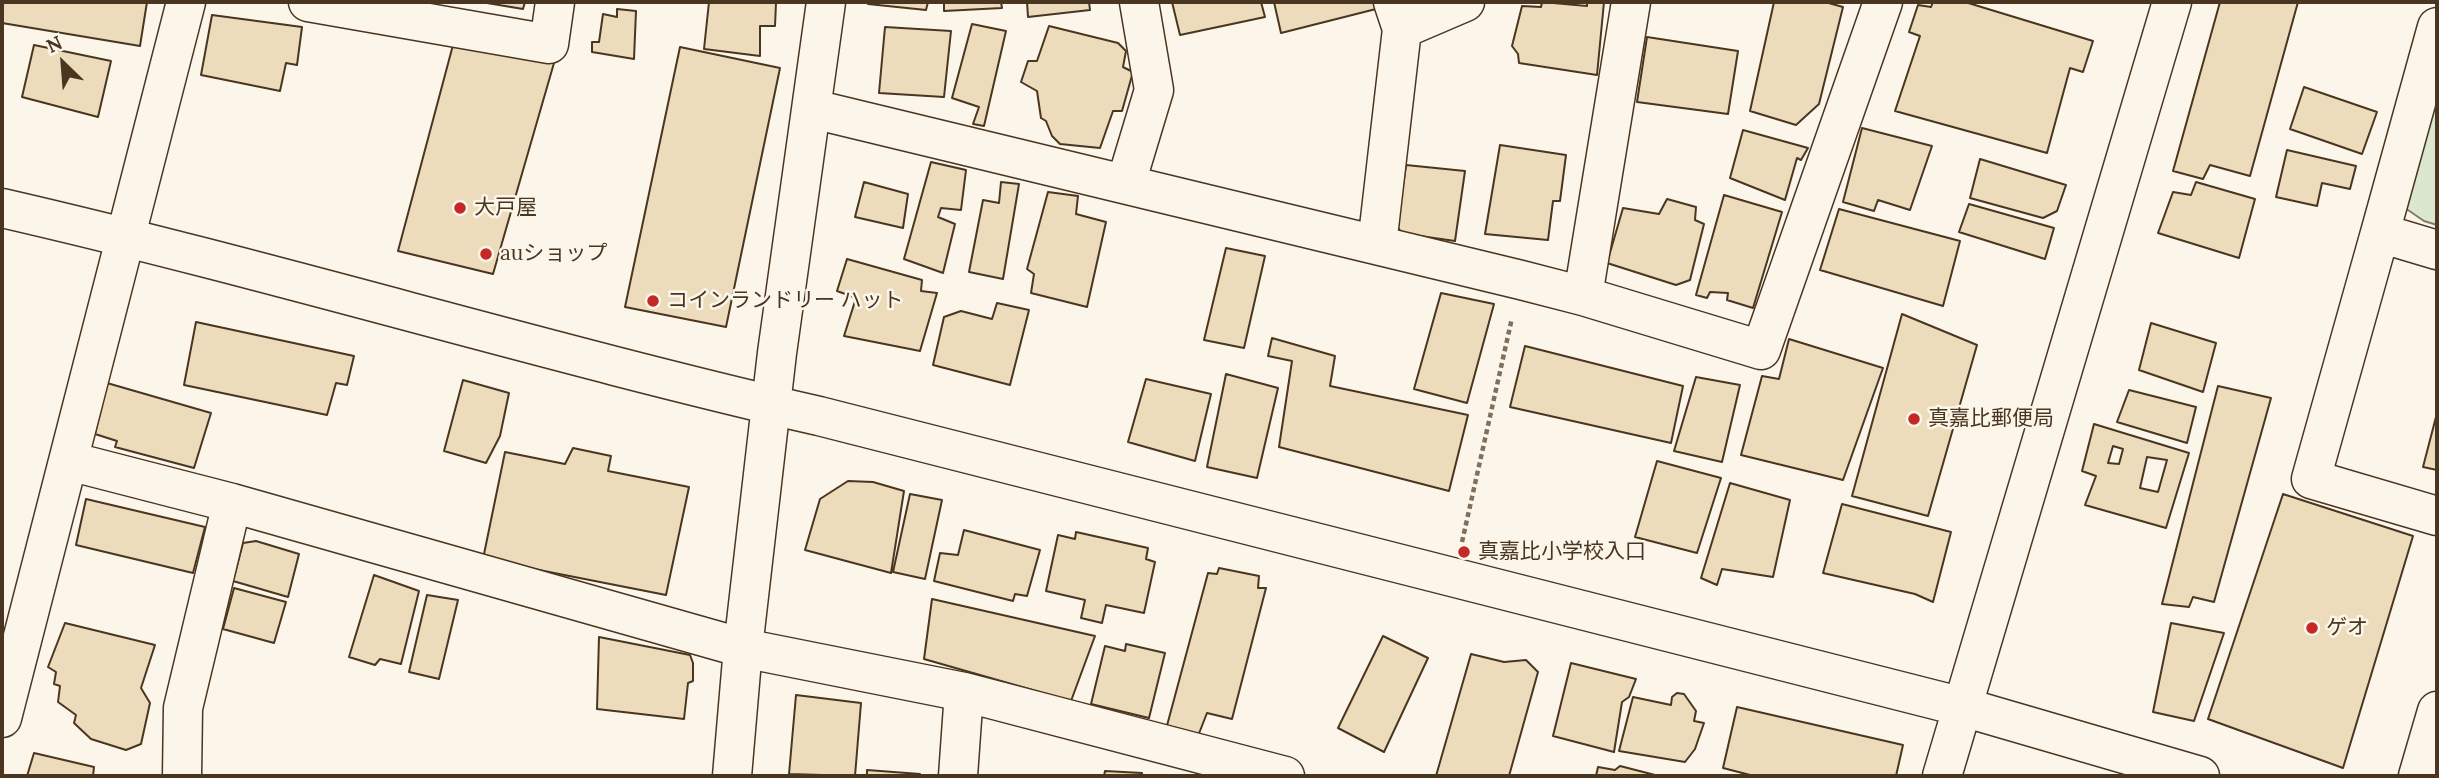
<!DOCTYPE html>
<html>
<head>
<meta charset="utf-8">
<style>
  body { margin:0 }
  #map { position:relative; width:2439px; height:778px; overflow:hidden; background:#fbf6e9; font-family:Lora,serif }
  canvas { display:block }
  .frame { position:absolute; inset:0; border:4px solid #4a3520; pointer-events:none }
  .north { position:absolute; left:28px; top:28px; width:70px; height:70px; -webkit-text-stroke:5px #fbf6e9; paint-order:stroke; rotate:335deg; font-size:19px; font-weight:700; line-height:28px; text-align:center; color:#4a3520 }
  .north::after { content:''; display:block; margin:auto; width:24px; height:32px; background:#4a3520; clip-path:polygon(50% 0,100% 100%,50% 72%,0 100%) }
</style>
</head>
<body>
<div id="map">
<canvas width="2439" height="778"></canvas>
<div class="frame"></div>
<div class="north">N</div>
</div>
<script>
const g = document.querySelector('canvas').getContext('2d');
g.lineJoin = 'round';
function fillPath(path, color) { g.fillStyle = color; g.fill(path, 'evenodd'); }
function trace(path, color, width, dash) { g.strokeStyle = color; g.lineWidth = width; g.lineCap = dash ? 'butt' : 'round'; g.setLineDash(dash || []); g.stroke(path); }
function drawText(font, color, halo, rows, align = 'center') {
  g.font = font + ' Lora,"Noto Sans JP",serif'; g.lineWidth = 5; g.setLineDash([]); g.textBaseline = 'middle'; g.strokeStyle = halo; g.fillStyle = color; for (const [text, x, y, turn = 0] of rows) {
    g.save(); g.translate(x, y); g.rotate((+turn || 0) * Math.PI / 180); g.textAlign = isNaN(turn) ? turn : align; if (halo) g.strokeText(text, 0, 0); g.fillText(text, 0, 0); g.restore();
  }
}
const green = new Path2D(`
  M2437,97V225L2424,221L2405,208Z`);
fillPath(green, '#dce7d0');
trace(green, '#887966', 2);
const building = new Path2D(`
  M2,2H147L140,46L2,23Z
  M481,2H525L523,9Z
  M709,2L776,3L775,26H760V56L704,49Z
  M869,2H928L926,10L868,4Z
  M944,2H1001L1002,8L944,11Z
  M1027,2H1089L1090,10L1028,17Z
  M1172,2H1261L1265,17L1180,35Z
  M1274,2H1374L1376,9L1281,33Z
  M1542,2L1587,6V2H1604L1597,75L1519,63L1518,54L1512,46L1522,6L1541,7Z
  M1774,2H1825L1843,7L1819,104L1796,125L1750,111Z
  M1933,2H1965L2093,41L2083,72L2070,68L2047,153L1895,111L1920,36L1909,32L1918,5L1931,7Z
  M2220,2H2298L2250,176L2210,165L2203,179L2173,171Z
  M617,9L636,11L634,59L592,52V42H599L603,14L617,17Z
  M212,15L302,27L297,65L286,63L280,91L201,75Z
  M972,24L1006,31L984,126L973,124L979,107L952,98Z
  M1049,26L1118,43L1126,51L1123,67L1133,72L1122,111H1113L1100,148L1060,144L1052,136L1046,121L1041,118L1037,91L1021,82L1028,61H1037Z
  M885,27L951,31L944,97L879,93Z
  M1647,37L1738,51L1728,114L1637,102Z
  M34,45L111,61L98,117L22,97Z
  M453,45L554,63L493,274L398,251Z
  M680,47L780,68L726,327L625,307Z
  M2304,87L2377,112L2362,154L2290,129Z
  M1862,128L1932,146L1910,210L1878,200L1874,211L1843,202Z
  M1743,130L1808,148L1801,160L1797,158L1785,200L1730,178Z
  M1500,145L1566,155L1560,201H1553L1548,240L1485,234Z
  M2287,150L2356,166L2350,189L2322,183L2317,206L2276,197Z
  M1980,159L2066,185L2057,211L2043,218L1970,198Z
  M931,162L966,170L961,210L941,208L938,217L955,224L943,273L904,259Z
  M1406,165L1465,171L1455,241L1420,236L1407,239L1397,227Z
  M864,182L908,194L903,228L855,217Z
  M1001,182L1019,184L1003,279L969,272L983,200L999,203Z
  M2196,182L2255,199L2239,258L2158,233L2173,192L2191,195Z
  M1048,192L1078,196L1076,214L1106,222L1087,307L1031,293L1034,274L1027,269Z
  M1724,195L1782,212L1753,308L1727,300L1728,293L1710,292L1707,298L1696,295Z
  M1667,199L1696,207L1695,220L1704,224L1690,280L1676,285L1607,263L1623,208L1659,214Z
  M1969,204L2054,228L2045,259L1959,232Z
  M1839,209L1960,241L1943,306L1820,270Z
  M1226,248L1265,256L1244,348L1204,340Z
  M847,259L922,280L921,291L937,293L920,351L844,336L856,298L837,291Z
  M1441,293L1494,304L1467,403L1414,389Z
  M997,303L1029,310L1010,385L933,365L944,317L961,311L992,319Z
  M1902,314L1977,345L1928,516L1852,496Z
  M196,322L354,356L347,385L336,383L327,415L184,385Z
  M2151,323L2216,343L2203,392L2139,370Z
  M1272,338L1335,356L1330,386L1468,415L1449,491L1279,447L1292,361L1268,356Z
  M1789,339L1883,368L1843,480L1741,455L1762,376L1779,379Z
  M1525,346L1683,386L1671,443L1510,407Z
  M1226,374L1278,388L1257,478L1207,467Z
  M1696,377L1740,385L1722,462L1674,451Z
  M1146,379L1211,394L1195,461L1128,442Z
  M463,380L509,393L500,436L486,463L444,451Z
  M107,383L211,413L194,468L115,447L117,441L95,434Z
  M2218,386L2271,398L2214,602L2193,597L2189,607L2162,604Z
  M2129,390L2196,407L2187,443L2117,422Z
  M2437,413V470L2423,467Z
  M2094,424L2189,453L2166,528L2085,505L2096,476L2082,471ZM2113,446L2123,449L2119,464L2108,463ZM2147,457L2167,460L2158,492L2140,488Z
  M573,448L611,456L608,471L689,487L666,595L483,559L505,452L565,464Z
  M1657,461L1721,478L1697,553L1635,537Z
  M848,481L873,482L904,491L891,573L805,550L820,499Z
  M1730,483L1790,500L1773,577L1722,569L1717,585L1701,578Z
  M910,494L942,500L925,579L893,572Z
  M2283,494L2413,536L2343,768L2208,719Z
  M86,499L205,527L193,573L76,545Z
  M1842,504L1951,532L1933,602L1915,594L1823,573Z
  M964,530L1040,550L1027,596L1015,594L1013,601L934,581L940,553L958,555Z
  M1076,532L1148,548L1146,559L1155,562L1144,613L1106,605L1102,623L1081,618L1085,600L1046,591L1058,535L1075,539Z
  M256,541L299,554L288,597L233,581L243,543Z
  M1219,568L1259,576L1258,588H1266L1232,719L1207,713L1198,736L1165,733L1208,573L1217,574Z
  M374,575L419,591L401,664L380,659L375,665L349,657Z
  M234,588L286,602L274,643L223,629Z
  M427,595L458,600L439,679L409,672Z
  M932,599L1095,636L1071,701L924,659Z
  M65,623L155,645L141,688L150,703L141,744L126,750L91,739L74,723L76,715L58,702L60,686L54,684L56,672L48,667Z
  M2171,623L2224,633L2194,721L2153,712Z
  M1383,636L1428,658L1384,752L1338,728Z
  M599,637L690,655L693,663V681L688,683L684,719L597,709Z
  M1126,644L1165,653L1149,718L1091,704L1105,646L1125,651Z
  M1471,654L1504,662L1526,660L1538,672L1509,776H1436Z
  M1571,663L1636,679L1629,697L1622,702L1614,752L1553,736Z
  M1677,693L1684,694L1696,711L1694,721L1704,723L1695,749L1685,762L1619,751L1633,697L1671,705L1672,697Z
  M796,695L861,703L855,776L789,774Z
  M1737,707L1903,745L1896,776H1754L1723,768Z
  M34,753L94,767L93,776H27Z
  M1620,766L1659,776H1596L1598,767L1615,770Z
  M867,770L920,774L921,776H867Z
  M1105,771L1142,773V776H1104Z`);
fillPath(building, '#ecdcbc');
trace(building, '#4a3520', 2);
const minor = new Path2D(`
  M308,2L549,44L555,2
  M2437,27L2380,233L2437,250
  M1402,29L1465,2
  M813,109L1521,280L1583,296L1761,350L1883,2
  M1126,183L1154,90L1139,2
  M2,208C276,271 545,353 819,416L1963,707L2200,776
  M2380,233L2311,479L2437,516
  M1377,245L1402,29L1393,2
  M1583,296L1631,2
  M69,461L232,503L743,648L964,692L1285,776
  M2,718L186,2
  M182,776L183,708L232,503
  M732,776L743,648L777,353L826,2
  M958,776L964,692
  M1942,776L2172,2
  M2418,776L2437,711`);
trace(minor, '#4a3520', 41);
trace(new Path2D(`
  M1462,542L1512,318`), '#7f6f5c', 4.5, [5, 3.5]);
trace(minor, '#fbf6e9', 38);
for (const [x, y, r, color] of [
  [460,208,7,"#c62828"],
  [486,254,7,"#c62828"],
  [653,301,7,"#c62828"],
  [1914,419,7,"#c62828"],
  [1464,552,7,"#c62828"],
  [2312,628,7,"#c62828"]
]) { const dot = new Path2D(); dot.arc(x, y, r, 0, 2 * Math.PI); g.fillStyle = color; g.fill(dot); trace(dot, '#fbf6e9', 2.5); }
drawText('21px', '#4a3520', '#fbf6e9', [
  ["大戸屋",474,208],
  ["auショップ",500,254],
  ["コインランドリー ハット",667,301],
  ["真嘉比郵便局",1928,419],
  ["真嘉比小学校入口",1478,552],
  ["ゲオ",2326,628]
], 'left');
</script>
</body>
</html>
